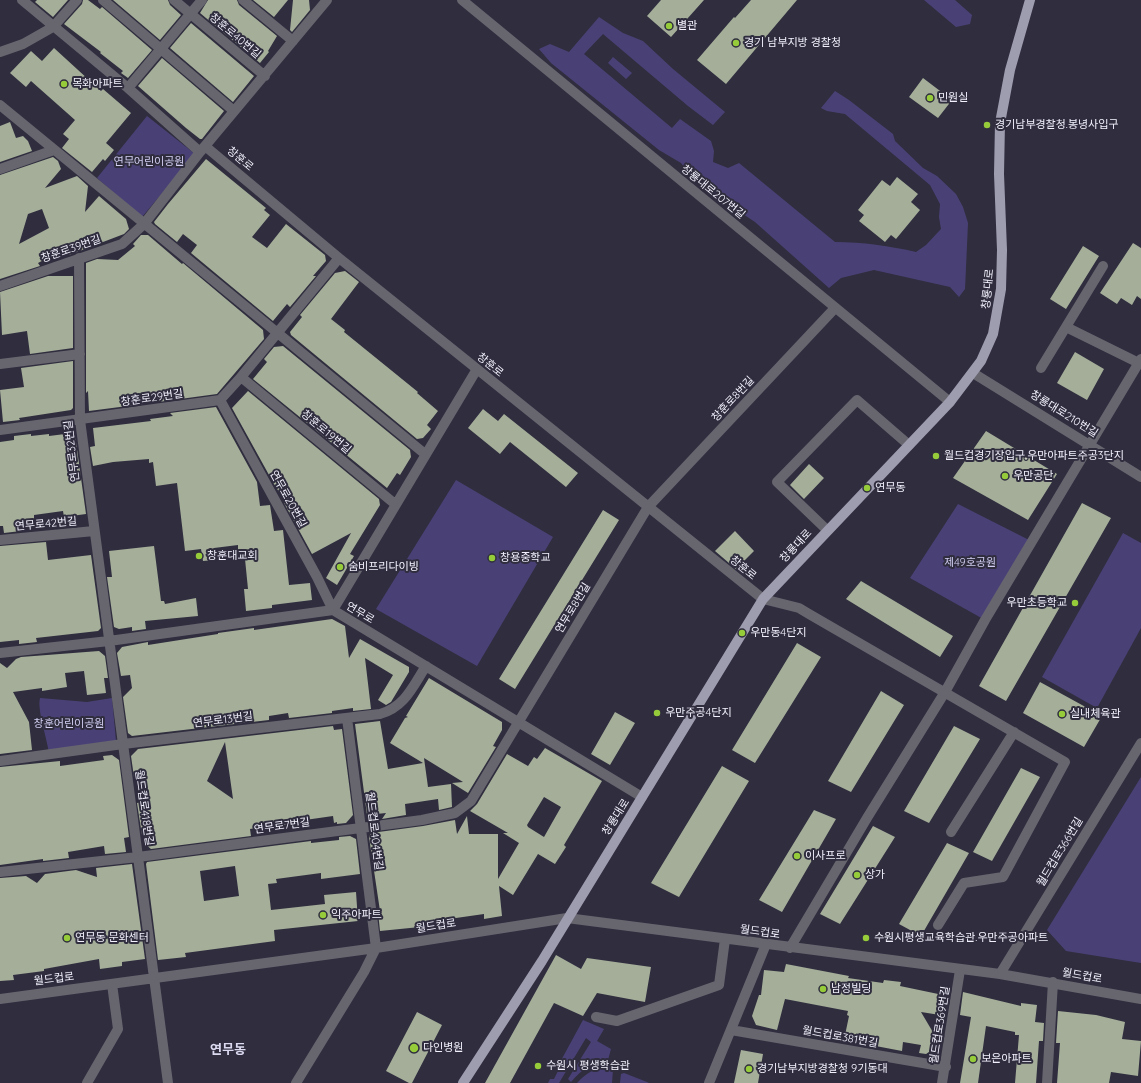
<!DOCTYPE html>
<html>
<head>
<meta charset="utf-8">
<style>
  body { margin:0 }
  canvas { display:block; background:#2f2d3e }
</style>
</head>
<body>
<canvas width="1141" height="1083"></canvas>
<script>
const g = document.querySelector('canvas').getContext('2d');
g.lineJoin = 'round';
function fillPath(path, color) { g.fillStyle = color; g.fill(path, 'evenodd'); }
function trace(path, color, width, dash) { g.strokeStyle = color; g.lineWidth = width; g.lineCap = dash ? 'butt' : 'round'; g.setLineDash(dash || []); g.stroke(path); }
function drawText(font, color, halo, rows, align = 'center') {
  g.font = font + ' Quicksand,"Noto Sans KR",sans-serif'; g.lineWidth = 4; g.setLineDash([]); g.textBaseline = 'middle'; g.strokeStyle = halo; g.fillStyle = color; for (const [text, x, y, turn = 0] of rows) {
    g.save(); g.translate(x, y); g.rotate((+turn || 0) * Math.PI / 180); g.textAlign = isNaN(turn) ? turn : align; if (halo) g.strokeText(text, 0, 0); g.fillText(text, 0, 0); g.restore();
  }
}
fillPath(new Path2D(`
  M924,0H955L972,15L970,24L956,27Z
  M599,17L623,33L643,41L673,69L725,112L713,125L688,106L603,34L584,54L672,128L680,119L711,141L714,151L713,162L728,168L739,163L835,242C862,242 890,246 916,252L926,245L941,229L939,217L940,204L930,185L845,114L827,111L821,108L835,91L849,100L893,134L895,141L923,168L937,176L956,194L963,207L968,223L965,289L959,297L950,287L874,270L841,278L829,288L755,222L698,184L681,163L659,150L551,63L539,49L550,44L569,52Z
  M613,57L632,73L626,79L608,63Z
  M147,116L195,154L142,217L97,178Z
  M456,480L553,537L477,666L376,609Z
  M958,504L1031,541L985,620L910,578Z
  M1123,533L1141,543V628L1097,708L1042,677Z
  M40,698L87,702L112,698L116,741L49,753C47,738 37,710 40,698Z
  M1141,777V963L1066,951L1047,930Z
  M583,1020L604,1029L597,1041L611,1049L608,1060C592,1062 581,1070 571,1082L568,1079L591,1042L586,1038L559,1083H548L550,1079H554L558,1071V1066Z
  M609,1066L613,1069L612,1083H577C586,1073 595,1068 609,1066Z
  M624,1073L647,1082L649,1083H620L621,1074Z`), '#494176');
fillPath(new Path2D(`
  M37,0H68L53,17L35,2Z
  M83,0H88L100,9L102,7L152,50L128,78L121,73L123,71L100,53L101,52L64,24L82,4Z
  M113,0H168L170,5L181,15L160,40Z
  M208,0H237L239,5L277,36L268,51L269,52L260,63L200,13Z
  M253,0H288L274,17Z
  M293,0H309L310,10L292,32L290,30Z
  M661,0H704L671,37L647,16Z
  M751,0H797L726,84L697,60L734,17L735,18Z
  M191,23L254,76L233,102L170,48Z
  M54,48L101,91L103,89L131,113L106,143L114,150L105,161L103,159L92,172L62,148L69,139L63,134L75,120L31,81L26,87L10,73L31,51L42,61Z
  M162,58L224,111L202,139H200L186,128L138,86Z
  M923,78L952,100L938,118L909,97Z
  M10,122L16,138L23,136L28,141L32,151L0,162V126Z
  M53,157L58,161L61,169L45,188L77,176L88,186L85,212L99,196L126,219L129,229L124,234L69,255L67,248L38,263L40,266L0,279V175ZM42,209L49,228L19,244L28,214Z
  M206,159L266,208L264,210L270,215L252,237L267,248L286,224L325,255L326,261L313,276H316L290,307L287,304L273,321L191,253L197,245L183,234L177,242L155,224L154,222L168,204Z
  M897,177L918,194L911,202L920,210L896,239L891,235L885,242L859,221L864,215L858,210L882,180L890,186Z
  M141,235H148L182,264L183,263L263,330L264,339L217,394L158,402L151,396L143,404L89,411L88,391L86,393V263L97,259L118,260L135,246L133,244Z
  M1133,243L1141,248V299L1137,296L1132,305L1121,298L1117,304L1100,293Z
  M1083,246L1099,256L1066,309L1050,299Z
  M345,271L359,282L331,319L345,330L344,332L418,392L417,393L438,411L427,425L431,429L423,438L417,439L291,335L290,332L302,317L300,315L335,273Z
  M48,276H73V348L30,354L27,331L2,335L0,292Z
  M283,346L410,450L411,457L400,475L397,473L387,488L253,379L267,362L264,359L274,347Z
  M1075,352L1104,369L1087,400L1057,383Z
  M73,361V408L71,410L19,418L20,420L3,422L0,390L24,387L21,368Z
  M248,391L379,499L380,505L350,554L354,556L337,585L326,578L351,533L312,554L284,503H286L274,484L232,408Z
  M216,407L257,482L260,506L270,505L274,531L283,530L289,585L310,583L312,600L272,605V608L246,611L244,589H248L244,549L238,550V545L214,548L215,560L203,561L201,549L185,551L177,483L156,486L153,462L149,463V459L113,462L93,466L90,447L95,446L93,428L151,421L150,419L173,416L170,413Z
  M483,409L498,421L504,414L578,473L566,487L510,442L500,454L468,428Z
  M986,431L1057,474L1028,520L953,478Z
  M73,433L75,435L86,514L64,517L63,511L34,515V523L20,525L21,531L4,533L3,526H0V442L14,440V436L31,434V436L49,434V436Z
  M809,464L824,478L804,499L790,485Z
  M1082,503L1111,518L1006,701L979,686Z
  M603,510L619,520L515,689L499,679Z
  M735,531L754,551L736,569L715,551Z
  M46,542L48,560L91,555L101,628L98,631L36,638L37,642L19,644V640L0,642V546Z
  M154,546L161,601H164L165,604L196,598L198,616L145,621L146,629L132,631V627L119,629L114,627L107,577H112L109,551Z
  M861,581L953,636L940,657L846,599Z
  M332,619L345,626L349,658L360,639L409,667V672L391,702L386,705L378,700L393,675L365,658L371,709L353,711V708L332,711V713L289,718L288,713L269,716V720L132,736L128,733L123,697L132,688L130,675L121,676L117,653L122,647L148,642V645L218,634V633L254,628V630Z
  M797,643L821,657L755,763L732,750Z
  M99,651L105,656L108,678H104L106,693L87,695L84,671L65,673L67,687L42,691V688L13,692L29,722L32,750L0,754V663L7,668L16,659L21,657Z
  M429,678L502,722V730L493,746L496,747L468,793L452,783L463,782L424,758L428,787L451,784L452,807L439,810L438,799L405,804L406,815L382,819L386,813L367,815L355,724L380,721L388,769L423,763L390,743L405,718L408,717L406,716Z
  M1040,682L1102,716L1084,747L1023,713Z
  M881,691L904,705L851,792L828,781Z
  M615,712L635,723L610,765L591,754Z
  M333,726L334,730L342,729L353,815L346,823L337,824V822L334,823L333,816L291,822L292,824L283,825L282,821L262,824L263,827L250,829L251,836L151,849L145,844L144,835H142L137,803L142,802L138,777H134L131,756L138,749ZM225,742L233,799L207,781Z
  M954,726L980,739L929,823L904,811Z
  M545,748L602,781L564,845L566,847L555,864L538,854L513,895L499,886L502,916L484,919V914L449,919L450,924L380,931L378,912L380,911L369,837L371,833L423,826L455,820L457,834L467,816L469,834H498V879L519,843L503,833H508L470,811L477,804L507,754L528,766L534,757L537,759ZM544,797L561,807L544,837L528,827L527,825Z
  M112,755L119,760L129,837L124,838L126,852L105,854L104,846L68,852L69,858L43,861V859L0,865V767L60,761V766L104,760L103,756Z
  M722,766L749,781L679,897L651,883Z
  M1021,768L1040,777L992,861L973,852Z
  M814,810L836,819L782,912L759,900Z
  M873,826L895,837L840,924L820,914Z
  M350,836L356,839L360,874L321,879V873L276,879L277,883L268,884L271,910L325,904L324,895L356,892L358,921L274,930L275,941L185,953L186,957L158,960L146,864L147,862L311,841V843L339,840V837ZM235,866L239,896L204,901L200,871Z
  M947,843L969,853L921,936L899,924Z
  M132,864L145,959L122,962V966L100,969L99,959L44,969V971L13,975L14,980L0,981V878L26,876L37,883L45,874L76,870L97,877L96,868Z
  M556,955L581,969L587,958L651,967L645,1002L597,993L583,1016L554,1003L510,1083H485Z
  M786,964L849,976L848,978L883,983L884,980L901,982L900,986L943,995L940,1015L921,1012L934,1034L931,1051L926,1054L919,1053L921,1045L903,1042L902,1051L844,1040L849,1016L847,1015L848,1011L785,999L777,1030L756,1025L752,1016L759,995H761L764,970L784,972Z
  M963,992L1021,1006V1003L1037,1005L1035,1022L1044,1023L1043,1041H1039L1036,1083H1015L1019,1035H1015V1032L986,1026L978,1083H960L971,1017L960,1015Z
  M1058,1011L1096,1015L1125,1022L1122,1039L1141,1041L1138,1076L1111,1072L1109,1083H1057L1060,1043H1056Z
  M417,1012L442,1025L412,1083H409L386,1071Z
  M741,1050L763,1054L758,1083H734Z`), '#a4ae99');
trace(new Path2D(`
  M22,0L128,88L200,152
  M103,0L234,111
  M174,0L265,76
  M243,0L293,41
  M462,0L950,402
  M0,52L23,44L53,27L77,0
  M128,88L202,0
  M0,105L425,454
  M205,146L339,258L763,599L799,608L809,614L1065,762L1003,877L964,883L938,925
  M0,169L54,150
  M79,258L80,420L168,1083
  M0,286L122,244L144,224L200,152L327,0
  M1066,327L1139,363
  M0,364L80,354
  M1041,368L1103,266
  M973,373L1141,477
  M241,377L395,504
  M220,400L317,577L333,610
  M0,430L220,400L241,377L339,258
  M827,530L777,482L857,400L909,445
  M0,540L94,531
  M333,610L477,369
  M0,653L109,641L333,610L642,797
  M0,761L123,744L380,714C405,707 413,686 426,666
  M951,832L1014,732
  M0,872L138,857L422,820L455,813L471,801L648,507L835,308
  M790,948L867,818L945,692L985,620L1141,359
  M1000,974L1141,743
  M0,999L376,948L567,918L1000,974L1141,999
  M596,1017L617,1021L719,985L725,939
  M731,1030L946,1067
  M87,1083L118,1029L112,984
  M296,1083L364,972L376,948L347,718
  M709,1083L766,944
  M942,1083L960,970
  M1047,1083L1053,982`), '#67666f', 10);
trace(new Path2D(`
  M463,1083L542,961L763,599L950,402L981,361L993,334L1001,289L1002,250L999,174L1000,123L1010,70L1030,0`), '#9e9caf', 10);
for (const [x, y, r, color] of [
  [669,26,4,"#96cc3a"],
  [736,43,4,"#96cc3a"],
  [64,84,4,"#96cc3a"],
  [930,98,4,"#96cc3a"],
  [987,125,4,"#96cc3a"],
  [936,456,4,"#96cc3a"],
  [1005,476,4,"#96cc3a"],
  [867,488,4,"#96cc3a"],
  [199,556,4,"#96cc3a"],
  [492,558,4,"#96cc3a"],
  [340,567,4,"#96cc3a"],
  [1075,603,4,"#96cc3a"],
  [742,633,4,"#96cc3a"],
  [657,713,4,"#96cc3a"],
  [1062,714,4,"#96cc3a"],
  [797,856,4,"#96cc3a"],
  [857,875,4,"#96cc3a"],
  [323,915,4,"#96cc3a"],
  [67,938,4,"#96cc3a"],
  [866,938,4,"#96cc3a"],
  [823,989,4,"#96cc3a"],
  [414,1048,5,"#96cc3a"],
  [973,1059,4,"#96cc3a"],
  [538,1066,4,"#96cc3a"],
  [749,1069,4,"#96cc3a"]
]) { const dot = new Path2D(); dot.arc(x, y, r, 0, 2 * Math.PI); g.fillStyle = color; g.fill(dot); trace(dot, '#2f2d3e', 1.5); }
drawText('11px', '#f2f1fd', '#2f2d3e', [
  ["별관",677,26],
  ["경기 남부지방 경찰청",744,43],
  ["목화아파트",72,84],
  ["민원실",938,98],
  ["경기남부경찰청.봉녕사입구",995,125],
  ["월드컵경기장입구.우만아파트주공3단지",944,456],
  ["우만공단",1013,476],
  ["연무동",875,488],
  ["창훈대교회",207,556],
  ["창용중학교",500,558],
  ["숨비프리다이빙",348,567],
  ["우만초등학교",1067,603,"right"],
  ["우만동4단지",750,633],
  ["우만주공4단지",665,713],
  ["실내체육관",1070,714],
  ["이사프로",805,856],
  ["상가",865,875],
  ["익주아파트",331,915],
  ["연무동 문화센터",75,938],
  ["수원시평생교육학습관.우만주공아파트",874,938],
  ["남정빌딩",831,989],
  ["다인병원",423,1048],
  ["보은아파트",981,1059],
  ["수원시 평생학습관",546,1066],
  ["경기남부지방경찰청 9기동대",757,1069]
], 'left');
drawText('11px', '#f2f1fd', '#2f2d3e', [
  ["창훈로40번길",235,36,40],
  ["창훈로",240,159,40],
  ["창룡대로207번길",713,192,39],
  ["창훈로39번길",71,249,-19],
  ["창룡대로",988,289,-84],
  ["창훈로",490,365,39],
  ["창훈로29번길",152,398,-8],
  ["창훈로8번길",733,399,-47],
  ["창룡대로210번길",1064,414,32],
  ["창훈로19번길",326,432,40],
  ["연무로32번길",72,451,-97],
  ["연무로20번길",288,499,61],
  ["연무로42번길",46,524,-5],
  ["창룡대로",796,546,-47],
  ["창훈로",743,568,39],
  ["연무로8번길",573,608,-59],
  ["연무로",360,613,31],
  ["연무로13번길",223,720,-7],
  ["월드컵로418번길",144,808,82],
  ["창룡대로",616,817,-58],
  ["연무로7번길",282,826,-8],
  ["월드컵로404번길",374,831,83],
  ["월드컵로366번길",1060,852,-59],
  ["월드컵로",436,926,-9],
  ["월드컵로",760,932,8],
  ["월드컵로",1082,976,10],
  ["월드컵로",54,979,-7],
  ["월드컵로369번길",940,1025,-81],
  ["월드컵로381번길",840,1037,10]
]);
drawText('11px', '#d0cdf1', '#2f2d3e', [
  ["연무어린이공원",149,162],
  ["제49호공원",970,563],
  ["창훈어린이공원",69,724]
]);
drawText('bold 13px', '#dbd9f0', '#2f2d3e', [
  ["연무동",228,1050]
]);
</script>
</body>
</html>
